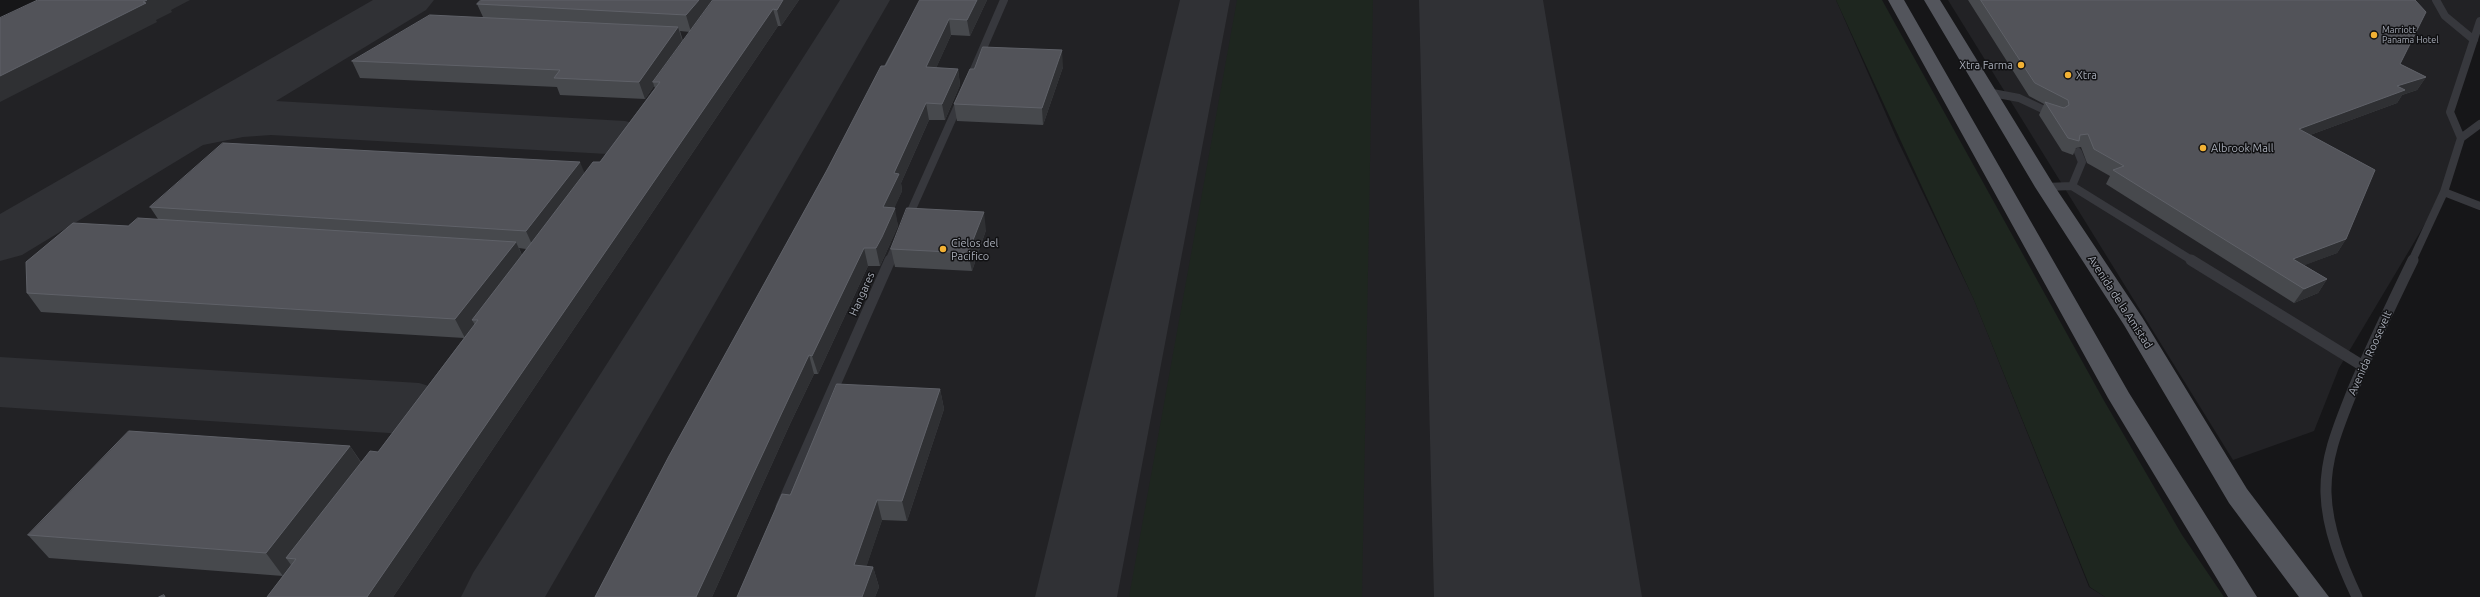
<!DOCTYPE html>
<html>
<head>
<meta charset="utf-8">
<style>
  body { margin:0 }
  canvas { display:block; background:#161618 }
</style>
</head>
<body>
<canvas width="2480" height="597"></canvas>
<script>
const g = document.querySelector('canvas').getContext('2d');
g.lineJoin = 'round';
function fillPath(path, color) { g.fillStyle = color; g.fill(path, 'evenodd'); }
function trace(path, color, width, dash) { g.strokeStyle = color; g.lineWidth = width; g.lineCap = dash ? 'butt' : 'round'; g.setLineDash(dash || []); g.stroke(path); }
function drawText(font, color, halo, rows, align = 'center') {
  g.font = font + ' Ubuntu,sans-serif'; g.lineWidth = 3; g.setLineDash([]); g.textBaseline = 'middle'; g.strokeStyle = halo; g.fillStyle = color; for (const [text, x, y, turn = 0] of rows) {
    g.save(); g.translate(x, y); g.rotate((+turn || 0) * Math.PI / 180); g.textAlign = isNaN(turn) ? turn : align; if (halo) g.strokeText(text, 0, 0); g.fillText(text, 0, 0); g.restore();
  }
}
fillPath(new Path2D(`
  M89,0H1836L1896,137L1974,300L2089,587L2105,597H0V43Z
  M1948,0H2480V21L2450,112L2461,138L2444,192L2339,368L2314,431L2233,460Z`), '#222225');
fillPath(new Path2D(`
  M1237,0H1373L1362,597H1129Z
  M1836,0H1882L2103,399L2182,535L2224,597H2105L2090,587L1974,300Z`), '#1e261f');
fillPath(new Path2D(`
  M373,0H434L426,10L276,101L625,121L645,126L654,138L645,150L625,155L271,135L243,137L203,145L22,255L0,261V214Z
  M840,0H890L545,597H461L473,573Z
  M1180,0H1230L1117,597H1035Z
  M0,357L419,383L445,391L455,409L445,427L419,435L0,407Z`), '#303135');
fillPath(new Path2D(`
  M1419,0H1543L1642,597H1434Z`), '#303135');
trace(new Path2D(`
  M2436,0L2445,16L2474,40
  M969,81L1004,0
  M1987,92L2019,98L2053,114
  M2461,138L2450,112L2480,21
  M2078,152L2082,162L2072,186L2193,261
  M2045,187L2072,186
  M2444,192L2480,206
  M907,220L961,99
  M889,261L897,243
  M2412,261L2444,192L2461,138L2480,124`), '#37383d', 8);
trace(new Path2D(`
  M2191,260L2363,366
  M781,507L890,260
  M2357,597C2342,565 2327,529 2326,493C2325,457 2339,425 2352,392C2371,347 2392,303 2413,260`), '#37383d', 11);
fillPath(new Path2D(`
  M1888,0H1904L2129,393L2257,597H2228L2108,398Z
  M1924,0H1940L2055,187L2142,317L2247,489L2329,597H2299L2229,503L2124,325L2035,187Z`), '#53555c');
fillPath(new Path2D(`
  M481,0H799L781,26H778L393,597H267L283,576L49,558L28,535L350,446L361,462L378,452L464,338L41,312L27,293L128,226L158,219L150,207L584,174L600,162L655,88L654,86L645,99L560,95L557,87L360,78L352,61L483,17L477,4ZM680,31L690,32L683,41ZM519,248L526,249L522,255Z
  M920,0H987L970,36L951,35L936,68L958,69L960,85L945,120H929L901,183L902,191L894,208L898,226L885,255L880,266H868L818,374H814L790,424L712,597H595Z
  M1968,0H2415L2400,64L2426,77L2417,90L2402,95L2397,103L2310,135L2346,239L2337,253L2304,265L2327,279L2318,293L2294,303L2106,184L2110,176L2087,163L2081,147L2076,148L2073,155L2062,151L2039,115L2044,104L2029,96Z
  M1063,67L1043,125L957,121L954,104Z
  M986,230L972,271L895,267L891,249Z
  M940,389L944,409L907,521L882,520L866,567H873L879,587L875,597H737L790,495Z`), '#47494d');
fillPath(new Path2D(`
  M147,0H190L171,10L172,12L156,20L157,22L0,102V76Z
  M699,0H717L691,32L686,15Z
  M783,0H799L781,26L777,10Z
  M977,0H987L970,36L967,20Z
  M773,9L778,26L393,597H367Z
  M949,19L951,35L929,84L926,67Z
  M678,27L683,43L653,82L654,86L645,99L639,82Z
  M1062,50L1063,67L1043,125L1042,108Z
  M958,69L960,85L945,120L942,104Z
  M2426,77L2417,90L2402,95L2397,103L2291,142L2299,129L2397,86Z
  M926,103L929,120L901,183L902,191L887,225L883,207L894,173Z
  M580,162L587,179L534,249L526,231Z
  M895,208L898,226L885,255L880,266L876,248Z
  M984,212L986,230L972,271L968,253Z
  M2346,239L2337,253L2284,273L2293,259Z
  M516,242L524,260L478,320H472L475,325L465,338L455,319Z
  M864,248L868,266L818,374L812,356Z
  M2327,279L2318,293L2294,303L2304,289Z
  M809,355L814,374L790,424L712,597H696L785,406Z
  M940,389L944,409L907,521L902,501Z
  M350,446L365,469L286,558L291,565L283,576L266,553Z
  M877,500L882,520L860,586L854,565Z
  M873,567L879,587L875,597H862Z`), '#2f3033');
const building = new Path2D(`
  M38,0H147L143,2L146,3L0,76V18Z
  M481,0H699L686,15L477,4Z
  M713,0H783L777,10L773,9L367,597H267L296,559L286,558L370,451L378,452L478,320H472L532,242L593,162H600L660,82H653Z
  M920,0H977L967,20L949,19L926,67L958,69L942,104L926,103L894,173L899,174L883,207L895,208L882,237L876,248H864L812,356L809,355L785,406L696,597H595L669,456L827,170L881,66H885Z
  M1981,0H2415L2426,12L2400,64L2426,77L2397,86L2405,90L2299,129L2375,170L2346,239L2293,259L2327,279L2304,289L2113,170L2124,166L2094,149L2088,134L2080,135L2079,141L2068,138L2045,102L2064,108L2069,105L2068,100L2035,83Z
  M430,15L678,27L639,82L554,78L560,70L352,61Z
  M983,47L1062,50L1042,108L954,104L970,69H974Z
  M223,143L580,162L526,231L150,207Z
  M907,208L984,212L968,253L891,249Z
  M138,218L516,242L455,319L27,293L26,262L73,223L128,226Z
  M837,384L940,389L902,501L877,500L854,565L873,567L862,597H737L782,494L790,495Z
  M129,431L350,446L266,553L28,535Z
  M164,595L165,597H159Z`);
fillPath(building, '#525359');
trace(building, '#5f6168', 1);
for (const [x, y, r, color] of [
  [2374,35,4,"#f2b134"],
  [2021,65,4,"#f2b134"],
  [2068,75,4,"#f2b134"],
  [2203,148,4,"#f2b134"],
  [943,249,4,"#f2b134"]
]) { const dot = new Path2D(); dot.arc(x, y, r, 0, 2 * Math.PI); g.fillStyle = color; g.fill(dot); trace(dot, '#111113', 1.5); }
drawText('9px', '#a8adb8', '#111113', [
  ["Marriott",2382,30],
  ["Panama Hotel",2382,40]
], 'left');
drawText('11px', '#a8adb8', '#111113', [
  ["Xtra Farma",2013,65,"right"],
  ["Xtra",2076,75],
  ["Albrook Mall",2211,148],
  ["Cielos del",951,243],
  ["Pacifico",951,256]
], 'left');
drawText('11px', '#a8adb8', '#111113', [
  ["Hangares",862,294,-66],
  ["Avenida de la Amistad",2120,302,57],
  ["Avenida Roosevelt",2370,353,-66]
]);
</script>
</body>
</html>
